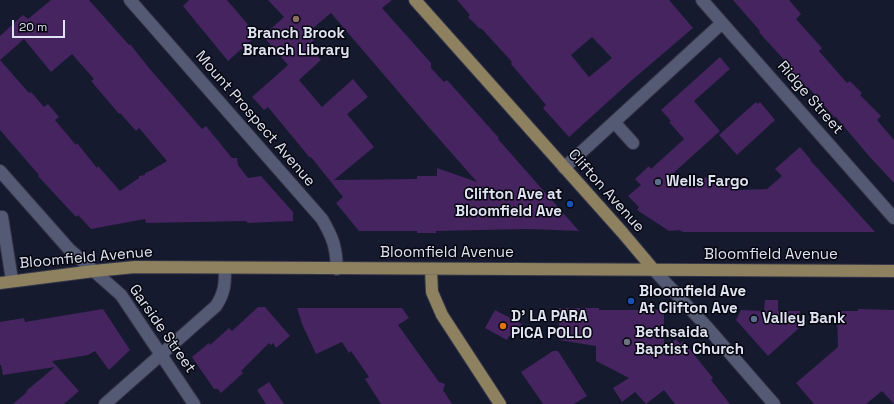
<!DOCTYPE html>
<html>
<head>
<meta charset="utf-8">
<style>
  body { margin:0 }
  #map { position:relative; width:894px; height:404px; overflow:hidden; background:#161a2f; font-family:"Space Grotesk",sans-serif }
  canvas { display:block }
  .scale { position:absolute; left:12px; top:20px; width:53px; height:18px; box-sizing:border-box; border:2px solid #e0e3f2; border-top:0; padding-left:5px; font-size:12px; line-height:14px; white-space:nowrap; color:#e0e3f2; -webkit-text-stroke:3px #05060e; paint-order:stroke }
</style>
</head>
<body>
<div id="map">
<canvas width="894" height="404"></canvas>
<div class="scale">20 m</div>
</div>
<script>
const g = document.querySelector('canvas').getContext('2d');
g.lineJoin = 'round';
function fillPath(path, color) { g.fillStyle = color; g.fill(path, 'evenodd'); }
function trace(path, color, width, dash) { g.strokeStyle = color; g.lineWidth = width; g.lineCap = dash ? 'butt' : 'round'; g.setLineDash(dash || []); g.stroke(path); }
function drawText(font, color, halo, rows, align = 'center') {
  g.font = font + ' "Space Grotesk",sans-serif'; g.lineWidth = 3; g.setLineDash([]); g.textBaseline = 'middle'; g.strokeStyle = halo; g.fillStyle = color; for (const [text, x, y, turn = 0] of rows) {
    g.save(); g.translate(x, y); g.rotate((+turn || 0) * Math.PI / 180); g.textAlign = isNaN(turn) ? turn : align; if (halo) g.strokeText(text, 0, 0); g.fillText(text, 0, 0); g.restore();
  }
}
fillPath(new Path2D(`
  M51,0H89L129,45L130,44L149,68L202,129L206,126L232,158H237L238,165L248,178L261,176L293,212V221L248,223L246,221L146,223L145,219L91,229L78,215L76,217L38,176L39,175L0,130V36L23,15L28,19ZM24,39L51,72L72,54L94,79L91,81L114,108L119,114L120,113L136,131L139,128L167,161L150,171L145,173V175L139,176V178L120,191L98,166L97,168L77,143L76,145L55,120L59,117L48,104L44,107L31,92L29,93L0,60Z
  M189,0H227L257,35L228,61L183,6Z
  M268,0H392L382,8L431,63V68L444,82L447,80L499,138L498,139L579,231L529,229L436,231V233H417V231H359L336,203L343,197L311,157L310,158L268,107L264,110L252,97L288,65L263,36L284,17ZM331,13L426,124L477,182L437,168V176H417V179L334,180L374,147L347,114L368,97L353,79L322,107L299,80L321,60L308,46L318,36L312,29Z
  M457,0H669L693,28L632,80L569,137L543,108L546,105L511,64L512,62L481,28L480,29L468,17L470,15ZM592,37L612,58L589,77L571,55Z
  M733,0H789L801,14L796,19L822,48L819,51L847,83L850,81L862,93L860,95L881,116L877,120L894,140V183L869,156L836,117H834L808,87L807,88L786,66L788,64L764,38L759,32L760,31Z
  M720,57L730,69L694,101L720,131L669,177L718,178V177H738V190L767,189L782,176L775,169L800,147L811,160H810L875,232H683L679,230L669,231L637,210L639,207L628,196L641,185L635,179L649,166L651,169L684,139L669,122L671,121L661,110Z
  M756,102L758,104L760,102L775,120L737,155L719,135Z
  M765,300H778V311H800L799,328L768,356L736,320L741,310L764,311Z
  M258,307H265L290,336L276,348L273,343L271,345L269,343L241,371L243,373L221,393L218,389H214L192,357L209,343L210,345L229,328L232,331Z
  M297,308H402L409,318L398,325L439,382L445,384L443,390L452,404H381L365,379L369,377L351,351L349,353L342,342L316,354L302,324Z
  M559,308H599V310H664V349L676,339L680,344L683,341L713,378L711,380L730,404H675L664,390L646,404L635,392L622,402L613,388L629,378L596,361V346L559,340Z
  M103,309L130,350L109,370L95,351L88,355L52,361L79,391L64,404H13L27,392L26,391L55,367L3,375L1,365H0V322L24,318L25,322Z
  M858,309L894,310V404L882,391L866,404H814L796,383L838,347L837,311H858Z
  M495,310L522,324L514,338L509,336L507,340L485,328Z
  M553,351H558L587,396L574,404H543L521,372Z
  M269,382L284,404H266L257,390Z`), '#45245f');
const minor = new Path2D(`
  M130,0L322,219C333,238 336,246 337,269
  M702,0L894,218
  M614,122L633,143
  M564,168L722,23
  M0,171L69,249L121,295L194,404
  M0,217H2L12,280
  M654,270L707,327L774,404
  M105,404L216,306C225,292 225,284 225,268`);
const major = new Path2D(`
  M415,0L622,232L654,270
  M431,270L432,292L442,315L500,404
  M0,283L94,271L135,267L894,271`);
trace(minor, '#343547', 14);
trace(major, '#343547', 14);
trace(minor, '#555a74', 12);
trace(major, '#8d8160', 12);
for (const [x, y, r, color] of [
  [296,19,4,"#8d6e63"],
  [658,182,4,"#5c6f8a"],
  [570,204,4,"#1a4fb4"],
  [631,301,4,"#1a4fb4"],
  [754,319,4,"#5c6f8a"],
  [503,326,4,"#e8710a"],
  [627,342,4,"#6b7280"]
]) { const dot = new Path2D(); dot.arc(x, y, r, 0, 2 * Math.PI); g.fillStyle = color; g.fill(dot); trace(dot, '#05060e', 1.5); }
drawText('bold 15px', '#e0e3f2', '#05060e', [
  ["Branch Brook",296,34,"center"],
  ["Branch Library",296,51,"center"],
  ["Wells Fargo",666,182],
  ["Clifton Ave at",562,195,"right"],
  ["Bloomfield Ave",562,212,"right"],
  ["Bloomfield Ave",639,292],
  ["At Clifton Ave",639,309],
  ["D' LA PARA",511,317],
  ["PICA POLLO",511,334],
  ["Valley Bank",762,319],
  ["Bethsaida",635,333],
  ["Baptist Church",635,350]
], 'left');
drawText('15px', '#e0e3f2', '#05060e', [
  ["Ridge Street",810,98,49],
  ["Mount Prospect Avenue",255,119,49],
  ["Clifton Avenue",606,191,48],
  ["Bloomfield Avenue",447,253],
  ["Bloomfield Avenue",771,255],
  ["Bloomfield Avenue",86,258,-5],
  ["Garside Street",162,329,55]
]);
</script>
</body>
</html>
